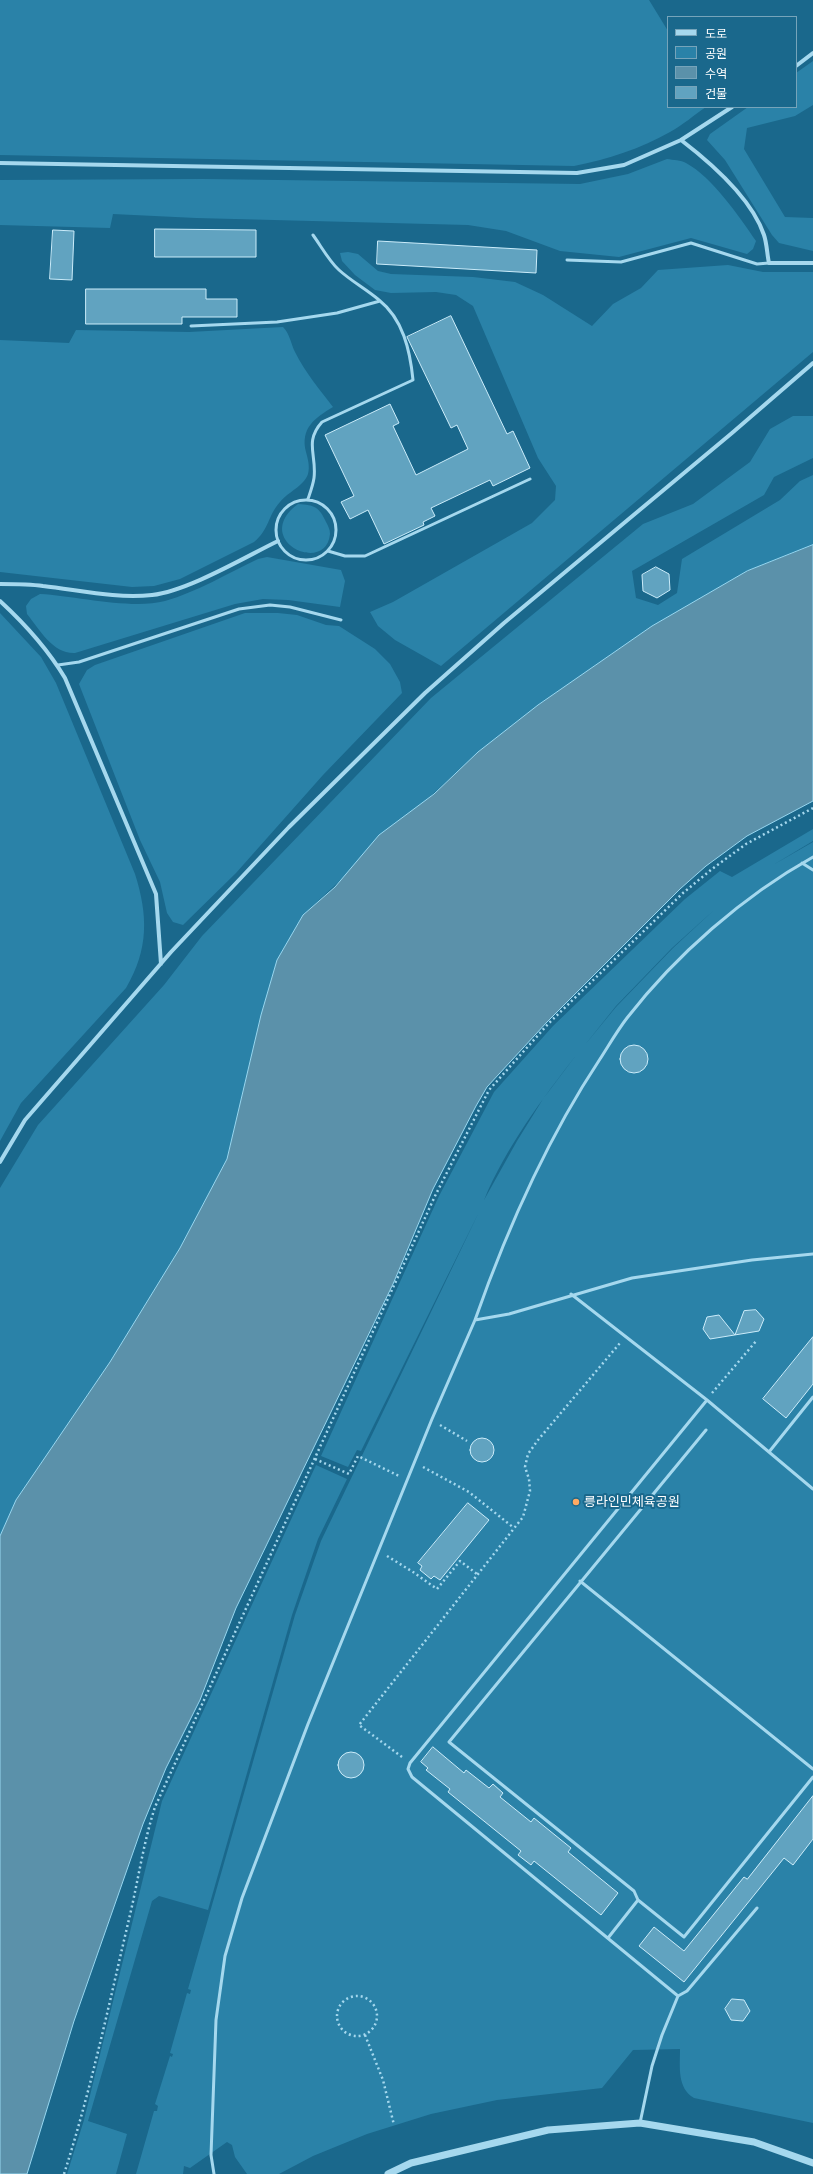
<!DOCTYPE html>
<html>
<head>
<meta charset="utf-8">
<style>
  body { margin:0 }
  #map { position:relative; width:813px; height:2174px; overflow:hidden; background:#1a688c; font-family:Cabin,"Noto Sans KR",sans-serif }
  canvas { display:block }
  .legend { position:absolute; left:667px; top:16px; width:130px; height:92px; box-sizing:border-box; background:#1a688c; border:1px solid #76a4ba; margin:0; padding:5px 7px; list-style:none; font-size:12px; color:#fff }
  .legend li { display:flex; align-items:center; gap:8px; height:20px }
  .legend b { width:20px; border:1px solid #76a4ba }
</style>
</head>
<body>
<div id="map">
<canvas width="813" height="2174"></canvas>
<ul class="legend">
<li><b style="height:5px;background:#a5d8ee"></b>도로</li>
<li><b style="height:11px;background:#2a82a8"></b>공원</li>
<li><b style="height:11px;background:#5b91aa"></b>수역</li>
<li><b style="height:11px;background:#61a3c0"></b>건물</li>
</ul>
</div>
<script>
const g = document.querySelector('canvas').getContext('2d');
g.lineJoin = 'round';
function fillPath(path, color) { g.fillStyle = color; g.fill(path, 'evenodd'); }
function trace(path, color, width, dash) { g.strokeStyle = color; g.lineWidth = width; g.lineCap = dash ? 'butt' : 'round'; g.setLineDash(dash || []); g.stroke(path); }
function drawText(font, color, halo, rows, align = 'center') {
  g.font = font + ' Cabin,"Noto Sans KR",sans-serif'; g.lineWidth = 4; g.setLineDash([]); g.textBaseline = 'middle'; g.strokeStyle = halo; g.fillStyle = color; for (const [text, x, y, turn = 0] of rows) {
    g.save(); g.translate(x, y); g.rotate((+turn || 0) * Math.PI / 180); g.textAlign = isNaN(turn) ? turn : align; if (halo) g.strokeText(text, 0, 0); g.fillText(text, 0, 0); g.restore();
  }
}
fillPath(new Path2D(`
  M0,0H649L668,31V107H706C694,115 683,125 670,132C640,149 608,159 574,166L0,155Z
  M813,61V105L795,116L747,128L744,149L785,217L813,218V251L779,243L772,235L725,160L707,140L710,134L748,107H796V73Z
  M667,159C673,160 681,160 686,163C712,177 739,216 756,241L753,249L747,254L691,238L619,257L560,251L506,231L468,225L196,218L113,214L110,228L0,225V180L203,179L580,184L628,174Z
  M348,252L358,254L378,271L391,274L473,277L515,282L543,295L592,326L613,304L641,288L658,270L728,265L763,272H813V352L441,666L395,640L378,626L370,612L393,602L532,523L555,500L556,486L538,458L473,306L456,295L436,292L391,293L375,290L355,275L342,261L340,253Z
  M283,327C290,334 291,344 295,352C305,372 320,390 333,407C315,418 300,428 306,452C308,459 310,467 308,474C304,486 288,492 280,502C268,515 269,530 254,542L180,579L154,586L132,587L0,572V340L69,343L76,330L189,332Z
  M793,416H813V458L774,477L764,495L632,571L636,598L658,605L677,593L682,559L780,500L800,481L813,475V545L747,571L652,626L538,705L478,752L303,915L277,960L261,1015L227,1159L180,1248L110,1362L16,1500L0,1536V1188L38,1125L164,985L202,936L431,698L643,524L693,504L750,462L770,429Z
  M298,504C315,505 319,507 326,522C328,526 330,529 330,534C326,576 250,540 298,504Z
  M267,557L341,570L345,581L340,607L288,600L263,599L235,604L75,653C53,654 40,630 27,614L26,606L31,599L40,594C76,596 132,610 165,601C197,592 228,573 258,559Z
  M0,613L41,657L56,683L135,874C148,915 149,949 126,988L21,1103L0,1141Z
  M245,613H278L297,615L326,625L339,626L375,649L390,664L400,682L402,693L323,775L236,873L183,925L173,922L167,913L160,882L140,840L79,684L87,670L95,665Z
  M813,829V841L773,865L813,842V2123L694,2098C677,2088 680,2067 680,2049L633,2050L602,2088L497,2100L431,2114L367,2134L313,2156L279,2174H247L235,2157L232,2145L227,2142L190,2168L184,2166L183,2174H136L154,2111H157L158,2106L155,2104L170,2056L172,2057L173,2054L170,2053L187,1993L190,1994L191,1990L188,1989L295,1615L321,1541L479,1212L361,1451L357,1450L348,1467L321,1456L439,1196L494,1092L553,1026L685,899L720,871L732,877ZM714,910L673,948L616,1007L584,1046L616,1006L672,948ZM577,1054L543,1099L517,1141L484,1200C506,1147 542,1099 577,1054Z
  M316,1465L347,1479L318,1539L292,1615L208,1910L159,1896L152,1901L88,2121L127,2134L116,2174H67L84,2120L162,1801Z`), '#2a82a8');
const water = new Path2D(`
  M813,545V801L747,836L706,866L680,889L547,1022L487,1087L476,1106L433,1189L393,1284L236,1608L200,1700L166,1768L143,1824L74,2021L27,2174H0V1536L16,1500L110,1362L180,1248L227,1159L261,1015L277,960L303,915L335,887L379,835L434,794L478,752L538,705L652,626L747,571Z`);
fillPath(water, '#5b91aa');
trace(water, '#98d7f0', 1);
const building = new Path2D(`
  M155,229L256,230V257H155Z
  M53,230L74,231L72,280L50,279Z
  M378,241L537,250L536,273L377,264Z
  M86,289H206V299H237V317H182V324H86Z
  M451,316L507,434L513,431L530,468L493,486L490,480L431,508L435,516L423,522L424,525L384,544L368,510L350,519L341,502L354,496L325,435L390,404L399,423L393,426L416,475L468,449L457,425L451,428L407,337Z
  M656,567L669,574L670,590L657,598L643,591L642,575Z
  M620 1059a14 14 0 1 1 28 0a14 14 0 1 1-28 0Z
  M756,1310L764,1319L759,1331L710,1339L703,1329L707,1317L719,1315L735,1335L744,1311Z
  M813,1337V1384L786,1418L763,1399Z
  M470 1450a12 12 0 1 1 24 0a12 12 0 1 1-24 0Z
  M468,1503L489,1520L440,1580L434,1576L431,1579L420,1570L422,1566L418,1563Z
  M433,1747L464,1773L466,1770L489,1788L493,1784L503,1793L500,1797L531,1822L534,1818L571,1848L568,1852L618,1893L601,1915L534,1861L531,1865L518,1855L521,1851L448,1792L450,1789L426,1770L428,1768L421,1762Z
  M338 1765a13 13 0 1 1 26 0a13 13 0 1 1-26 0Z
  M813,1796V1839L793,1865L784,1858L684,1982L639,1946L654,1927L684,1951L744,1877L747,1879Z
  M732,1999L744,2000L750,2011L743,2021L731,2020L725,2009Z`);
fillPath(building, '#61a3c0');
trace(building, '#cbecfa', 1);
trace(new Path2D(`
  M712,1393L757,1340
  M440,1425L467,1441
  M315,1459L349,1474L358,1456L399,1476
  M423,1467L469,1492L514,1528
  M387,1556L413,1572L437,1589L460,1561L477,1574
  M402,1757L359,1725L523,1517L530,1491L529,1479L525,1467L528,1454L538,1440L620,1343
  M337 2016a20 20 0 1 1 40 0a20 20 0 1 1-40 0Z
  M365,2035L383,2080L394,2125
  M64,2174C91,2090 109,2004 129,1919C138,1882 143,1844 155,1807L435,1196L489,1090L549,1023L683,893L712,869L746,844L813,808`), '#a5d8ee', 2.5, [2, 3]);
trace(new Path2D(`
  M567,260L621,262L691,243L757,264L769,263
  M191,326L277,322L337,313L380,301
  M308,499C310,493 313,485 314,478C317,455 304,442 322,422L413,380C410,350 403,319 379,300C366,289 351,281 339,270C329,261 321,246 313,235
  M276 530a30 30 0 1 1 60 0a30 30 0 1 1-60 0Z
  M328,551L345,556H365L530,479
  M58,665L79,662L239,609L270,605L290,607L341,620
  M802,863L813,870
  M571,1294L707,1400L813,1489
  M475,1320C507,1229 547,1139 600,1059C609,1045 617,1031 627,1018C676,955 743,896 813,857
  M706,1430L449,1742L634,1891L638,1900L684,1937L813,1777
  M769,1452L813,1397
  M580,1581L813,1769
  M608,1938L638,1900
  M678,1996L412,1777L408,1769L410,1763L707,1400
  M640,2123L652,2066L662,2035L678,1996L687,1991L757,1908
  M214,2174L211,2155L216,2020L225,1956L242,1898L308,1724L432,1419L475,1320L509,1314L632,1278L752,1260L813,1254`), '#a5d8ee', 3);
trace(new Path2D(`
  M796,66L813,53
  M681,140C711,163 752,199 764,235C767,244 767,254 769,263H813
  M0,163L577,173L624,165L681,140L732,107
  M0,584C14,584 29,584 43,586C79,590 116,599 152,595C188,591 245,557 278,541
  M0,601C25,624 47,648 65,678L156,894L161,964
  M0,1162L25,1120L171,952L289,827L425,693L504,623L732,433L813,363`), '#a5d8ee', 4);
trace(new Path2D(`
  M388,2174L411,2163L548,2130L640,2123L754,2142L813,2163`), '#a5d8ee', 7);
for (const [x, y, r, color] of [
  [576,1502,4,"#ffaa62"]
]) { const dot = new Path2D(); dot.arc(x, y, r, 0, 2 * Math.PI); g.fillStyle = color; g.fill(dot); trace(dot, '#1a688c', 1.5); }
drawText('13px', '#fff', '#1a688c', [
  ["릉라인민체육공원",584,1502]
], 'left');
</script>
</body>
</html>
